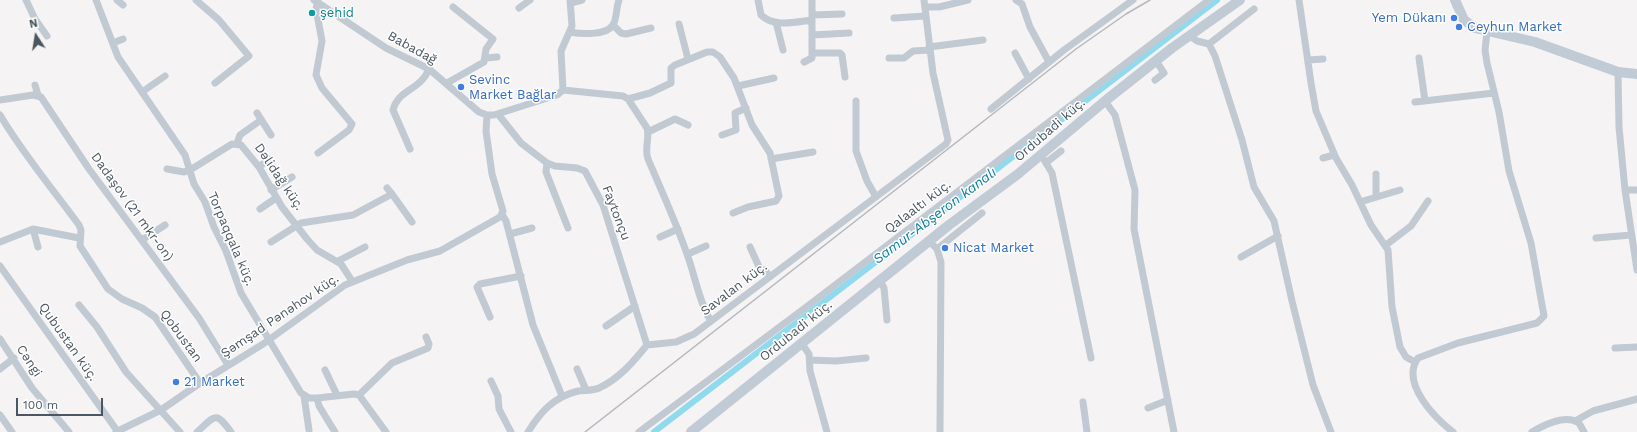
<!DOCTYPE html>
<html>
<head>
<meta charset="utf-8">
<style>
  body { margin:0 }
  #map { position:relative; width:1637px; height:432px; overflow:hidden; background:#f5f3f3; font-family:"Work Sans",sans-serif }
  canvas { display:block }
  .north { position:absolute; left:16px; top:16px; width:40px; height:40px; -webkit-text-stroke:3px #fff; paint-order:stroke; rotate:348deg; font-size:11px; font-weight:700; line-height:16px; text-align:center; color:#4a5661 }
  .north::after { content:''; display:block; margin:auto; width:14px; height:18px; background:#4a5661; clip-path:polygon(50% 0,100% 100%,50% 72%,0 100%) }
  .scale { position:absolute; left:16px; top:398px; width:87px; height:18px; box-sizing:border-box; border:2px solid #4a5661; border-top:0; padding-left:5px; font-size:12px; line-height:14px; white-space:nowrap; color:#4a5661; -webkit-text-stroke:3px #fff; paint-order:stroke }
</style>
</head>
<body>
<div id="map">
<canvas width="1637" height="432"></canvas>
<div class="north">N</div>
<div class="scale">100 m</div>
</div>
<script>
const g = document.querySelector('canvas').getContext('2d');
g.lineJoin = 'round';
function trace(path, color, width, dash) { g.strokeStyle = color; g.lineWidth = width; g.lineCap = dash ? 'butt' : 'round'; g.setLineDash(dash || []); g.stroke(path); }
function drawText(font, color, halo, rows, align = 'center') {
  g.font = font + ' "Work Sans",sans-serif'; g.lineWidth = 3; g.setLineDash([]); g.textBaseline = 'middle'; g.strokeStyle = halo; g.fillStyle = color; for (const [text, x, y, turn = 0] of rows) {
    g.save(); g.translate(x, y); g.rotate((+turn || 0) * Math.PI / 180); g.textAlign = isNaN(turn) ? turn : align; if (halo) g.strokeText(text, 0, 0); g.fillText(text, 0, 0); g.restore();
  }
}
trace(new Path2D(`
  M654,432L1217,0`), '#90daee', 6);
trace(new Path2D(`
  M26,0L35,19L47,36
  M96,0L118,57L185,155L194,184L205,202L214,227L226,251L241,293L301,393L309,398H317L354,394L359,395L386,432
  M117,0L123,5
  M196,0L219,20L249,56L215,83
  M314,0L386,48L429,69L479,112L487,115H494L557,95L563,90L561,51L572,26L570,0
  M758,0L761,15C774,28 796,22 812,20V58L804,62
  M812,0V19
  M1016,0L1022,4L1030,27L1049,62
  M1299,0L1311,83L1316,111L1336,158L1352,185L1371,225L1388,250L1392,307L1400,347L1406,357L1415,362
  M571,3L582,0
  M925,7H939L968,0
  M519,8L530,0
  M812,15L842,14
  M894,18L925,16
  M776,22L783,50
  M679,24L688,59
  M613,25L621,33L626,34L651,28
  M570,32C580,34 606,36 613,25C617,19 616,7 619,0
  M812,35L849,33
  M1190,36L1197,41L1209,44L1215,56L1242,140L1254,187L1274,221L1292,301L1313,385L1331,432
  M113,43L123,39
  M1209,44L1254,9
  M929,47L983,40
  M812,53H840L842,55L845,77
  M1015,53L1029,79
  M486,58L497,57
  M889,58H904L913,51L930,50
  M1419,58L1425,101
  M1308,60L1323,59
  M1618,72L1619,127L1625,190L1637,270
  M1155,80L1164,73L1156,61
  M447,83L484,62L486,49L493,39L453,7
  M35,85L38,95
  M738,86L774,78
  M563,90L623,96L628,99L647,128C650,138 644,149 648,159C662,192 677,224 688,257C695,276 700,305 711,321
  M142,92L165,76
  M628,99L650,93L671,83V68L675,65L707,52H713L720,57L734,78L752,125L770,153L779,196L776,201L748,207L733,213
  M0,100L33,95L41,97L89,169L199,318L228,365
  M856,101V151L867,181L876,197
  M1105,101L1115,115L1135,190L1134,229L1174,432
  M1415,102L1494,93
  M991,109L1064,50L1133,0
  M257,113L271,135
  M498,114L521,143L547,163L555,166L577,168L585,171L603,205L647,345
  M0,115C23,154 52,188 79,225L81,230L80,246L108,289L122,299L142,308L155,317L200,383
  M648,132L675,119L688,125
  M722,135L736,130L735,113L746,108
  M237,143L240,135L261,120
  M410,149L393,110C398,89 420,91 429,69
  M318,153L349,130L352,124L322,88L316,75L322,41L316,9L318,0
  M1041,155L1052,173L1091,358
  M1323,158L1334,155
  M771,159L813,152
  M1047,162L1061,151
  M547,163L546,172L568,228
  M259,167L269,159
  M167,169L184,172L190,170L232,144L241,145L259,167L282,207L307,239L317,250L341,264L352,281
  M387,188L392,194
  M271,190L292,177
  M1625,190H1637
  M1376,197V174
  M1360,202L1400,190
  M260,209L276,198
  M502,214L506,221L533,325L562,396
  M33,229L38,247
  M510,234L532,228
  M660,237L678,229
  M1596,238L1631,235
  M142,240L165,225
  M929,241L937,249L941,262L940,432
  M0,242L33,229L79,238
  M271,242L301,223L353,215L392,194L412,222
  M1386,245L1411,226L1428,201
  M750,247L760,269L765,270L770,277
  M937,249L982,213
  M688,254L706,246
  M1241,257L1278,236
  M338,261L365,247
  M0,266L118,432
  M880,281L884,288L887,320
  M79,305L97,327L126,372L180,432
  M490,317L477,287L480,284L521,276
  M606,326L635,306
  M0,339L32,388L69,432
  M802,344L809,354L810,371L827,432
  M1615,348L1637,347
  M810,360L836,361L866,358
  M0,369L14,358
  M577,369L586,390
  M325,370L337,395
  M491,381L498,396L499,409L511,432
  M359,395L392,363L428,348L429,344L426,337
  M304,396L309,430
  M317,398L319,406L335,432
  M1083,402L1087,432
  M1148,408L1168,400
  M0,415L12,432
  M1575,421L1593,411L1637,399
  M116,432L161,410L200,383L263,344L345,285L407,260L440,251L500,217L503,211L492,174L486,131L487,115
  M197,432C215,416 215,410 231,432
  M528,432C541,411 554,397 578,391C585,390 593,391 599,388C619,379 634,361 647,345L676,342L694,334L946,144L948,140L933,73L924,0
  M639,432L805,308L1209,0
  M1453,432C1435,418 1400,383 1418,358L1458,343L1537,323L1544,316L1531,243L1509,171L1499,112L1487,63L1485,50L1487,32
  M1532,432C1544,425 1566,414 1579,423L1584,432`), '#c1cad2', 7);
trace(new Path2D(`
  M1455,0L1464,20L1475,28L1535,42L1618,72L1637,74
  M691,432L949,225L1018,174L1105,101L1172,48L1240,0`), '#c1cbd6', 10);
trace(new Path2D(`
  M585,432L1076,49L1126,14L1150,0`), '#b5b8bd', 1.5);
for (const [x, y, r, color] of [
  [312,13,4,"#0f9aa8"],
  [1454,18,4,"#3f7fe0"],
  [1459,27,4,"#3f7fe0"],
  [461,87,4,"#3f7fe0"],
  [945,248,4,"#3f7fe0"],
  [176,382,4,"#3f7fe0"]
]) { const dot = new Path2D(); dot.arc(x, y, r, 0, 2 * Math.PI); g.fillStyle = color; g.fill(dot); trace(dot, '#fff', 1.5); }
drawText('13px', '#0d838f', '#fff', [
  ["şehid",320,13]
], 'left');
drawText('13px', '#366cbe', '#fff', [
  ["Yem Dükanı",1446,18,"right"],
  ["Ceyhun Market",1467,27],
  ["Sevinc",469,80],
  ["Market Bağlar",469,95],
  ["Nicat Market",953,248],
  ["21 Market",184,382]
], 'left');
drawText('13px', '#4a5661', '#fff', [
  ["Babadağ",412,48,29],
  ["Ordubadi küç.",1050,130,-41],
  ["Dəlidağ küç.",279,177,56],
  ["Dadaşov (21 mkr-on)",132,207,54],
  ["Qalaaltı küç.",918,207,-37],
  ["Faytonçu",616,213,69],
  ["Torpaqqala küç.",231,239,67],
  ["Savalan küç.",734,289,-37],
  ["Şəmşad Pənəhov küç.",280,316,-34],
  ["Ordubadi küç.",796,331,-39],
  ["Qobustan",181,336,54],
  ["Qubustan küç.",68,342,55],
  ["Cəngi",29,361,57]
]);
drawText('italic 14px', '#0c7c9b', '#fff', [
  ["Samur-Abşeron kanalı",935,216,-37]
]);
</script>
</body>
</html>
